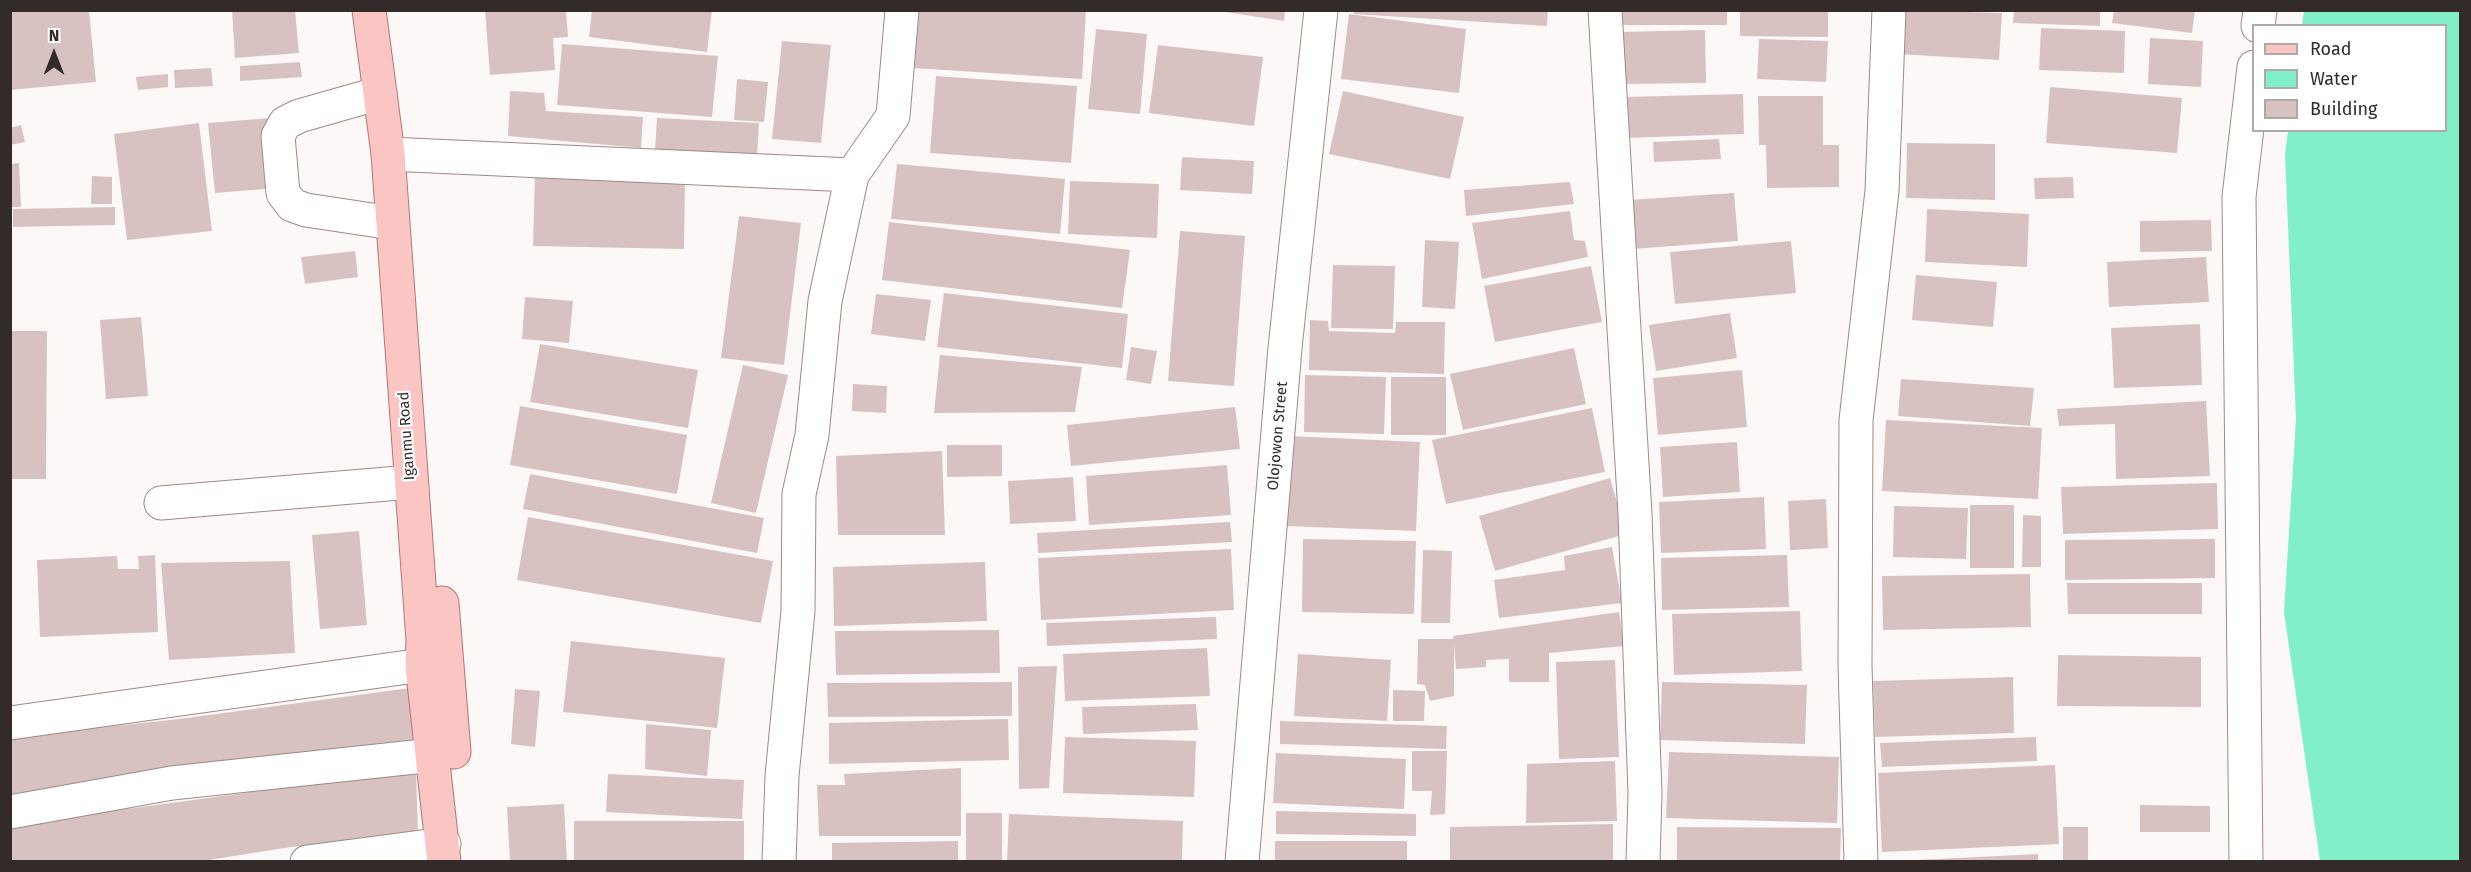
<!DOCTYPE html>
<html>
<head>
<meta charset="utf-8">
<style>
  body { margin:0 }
  #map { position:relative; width:2471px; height:872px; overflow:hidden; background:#fdf8f8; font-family:"Fira Sans",sans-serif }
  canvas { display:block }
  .frame { position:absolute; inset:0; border:12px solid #332b2a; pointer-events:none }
  .legend { position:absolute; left:2252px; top:24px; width:195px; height:108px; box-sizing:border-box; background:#fff; border:2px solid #adaaaa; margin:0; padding:8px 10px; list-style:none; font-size:18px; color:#332b2a }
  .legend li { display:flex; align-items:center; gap:12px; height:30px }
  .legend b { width:30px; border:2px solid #adaaaa }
  .north { position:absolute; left:24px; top:24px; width:60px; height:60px; -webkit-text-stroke:4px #fff; paint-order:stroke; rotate:0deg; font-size:16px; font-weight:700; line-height:24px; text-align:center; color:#332b2a }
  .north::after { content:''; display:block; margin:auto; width:21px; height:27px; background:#332b2a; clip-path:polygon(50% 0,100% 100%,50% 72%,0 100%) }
</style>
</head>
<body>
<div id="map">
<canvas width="2471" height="872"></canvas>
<div class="frame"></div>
<ul class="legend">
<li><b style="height:8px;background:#fac5c3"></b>Road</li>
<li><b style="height:16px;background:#81f0ca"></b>Water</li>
<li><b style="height:16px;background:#d7c2c1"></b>Building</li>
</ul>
<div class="north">N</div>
</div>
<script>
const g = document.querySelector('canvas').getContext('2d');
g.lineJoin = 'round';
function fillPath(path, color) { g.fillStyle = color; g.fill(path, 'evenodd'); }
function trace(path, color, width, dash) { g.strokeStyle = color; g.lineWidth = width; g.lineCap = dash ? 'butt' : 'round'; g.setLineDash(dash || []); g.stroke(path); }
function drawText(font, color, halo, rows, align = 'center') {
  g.font = font + ' "Fira Sans",sans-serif'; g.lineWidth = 4.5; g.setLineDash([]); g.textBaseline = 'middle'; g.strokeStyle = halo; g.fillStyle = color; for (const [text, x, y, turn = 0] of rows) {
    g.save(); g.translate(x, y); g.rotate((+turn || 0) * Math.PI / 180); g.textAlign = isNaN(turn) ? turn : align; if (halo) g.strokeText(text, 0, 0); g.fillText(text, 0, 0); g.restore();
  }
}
fillPath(new Path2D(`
  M2304,11H2460V861H2320L2284,612L2296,419L2285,154L2288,131L2446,130V26L2302,25Z`), '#81f0ca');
fillPath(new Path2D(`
  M10,10H89L96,82L10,90Z
  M232,10H295L299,53L235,58Z
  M485,10H566L568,37L553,38L555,70L490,75Z
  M592,10H712L707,52L589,37Z
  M918,10H1086L1082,79L914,68Z
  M1212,10H1285L1284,21Z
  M1354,10H1548L1547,26L1354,14Z
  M1618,10H1727V25H1619Z
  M1740,10H1828V37L1740,36Z
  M1901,10L2002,13L1999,60L1898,54Z
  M2014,10H2100V26L2013,23Z
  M2114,10H2195L2192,33L2112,23Z
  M1349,14L1466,29L1459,93L1341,79Z
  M2041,28L2125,31L2124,73L2039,70Z
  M1096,29L1147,34L1140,114L1088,109Z
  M1705,30L1706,83L1620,84L1619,32Z
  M2150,38L2203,41L2201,87L2148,84Z
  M1759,39L1828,41L1826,82L1757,79Z
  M782,41L831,45L821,143L772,139Z
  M562,44L718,56L712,117L557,105Z
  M1158,45L1263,57L1254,126L1149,113Z
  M300,62L302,77L240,81V66Z
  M211,68L213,86L175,88L174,70Z
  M168,74V87L138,90L136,77Z
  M936,76L1077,86L1071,163L930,153Z
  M737,79L768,82L764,122L734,120Z
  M2050,87L2182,98L2177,153L2046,143Z
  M510,91L544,93L546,111L643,117L641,148L508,136Z
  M1343,91L1464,117L1450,179L1329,154Z
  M1743,94L1744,134L1624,138L1622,97Z
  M1758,96H1823V145H1839V187L1767,188L1766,145H1759Z
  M270,118L277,188L215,193L208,123Z
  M657,118L759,123L757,155L655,150Z
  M199,123L212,231L127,240L114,134Z
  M21,125L25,142L10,145V128Z
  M1719,139L1721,159L1654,162L1653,142Z
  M1907,143L1995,144V200L1906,198Z
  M1182,157L1254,161L1252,194L1180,190Z
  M19,163L21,207H10V164Z
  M897,164L1065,179L1060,234L891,219Z
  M535,174L685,177L684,249L533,246Z
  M92,176L112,177V204H91Z
  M2073,177L2074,198L2035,199L2034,178Z
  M1070,181L1159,184L1157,238L1068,234Z
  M1570,182L1574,204L1466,216L1464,190Z
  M1734,193L1738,241L1633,249L1629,200Z
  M115,207V225L13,227V209Z
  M1927,209L2029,214L2027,267L1925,262Z
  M1570,211L1574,240L1585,241L1588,257L1482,279L1472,223Z
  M739,216L801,223L784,365L721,358Z
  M2211,220L2212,251L2140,252V221Z
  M889,222L1130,250L1122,308L882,280Z
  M1180,231L1245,236L1234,386L1168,381Z
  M1425,240L1459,242L1455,309L1422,307Z
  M1791,241L1796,293L1675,304L1670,252Z
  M355,251L358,277L305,284L301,257Z
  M2206,257L2209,302L2109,307L2107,262Z
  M1333,265L1395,266L1393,329L1331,328Z
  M1591,266L1602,322L1495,342L1484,286Z
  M1916,275L1997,282L1993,327L1912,320Z
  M944,293L1128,314L1122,368L937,347Z
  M876,294L931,300L925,341L871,334Z
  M525,297L573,301L569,343L522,339Z
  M1730,313L1737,358L1656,371L1649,325Z
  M141,317L148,396L106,399L100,320Z
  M1310,320L1328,321L1329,331L1395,333L1396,322H1445L1444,374L1309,370Z
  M2200,324L2202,385L2114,388L2111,328Z
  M10,331H47L46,479H10Z
  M540,344L698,370L688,428L530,402Z
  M1131,347L1157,351L1151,384L1126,380Z
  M1574,348L1586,404L1463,430L1450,374Z
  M940,355L1082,367L1075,412L934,413Z
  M743,365L788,375L756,513L711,503Z
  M1742,370L1747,427L1658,435L1653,378Z
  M1305,375L1386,377L1384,434L1304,432Z
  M1391,377H1446V435H1391Z
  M1901,379L2034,388L2030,426L1898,416Z
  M853,384L887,386L886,413L852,411Z
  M2206,401L2210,476L2116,479L2115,424L2059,426L2057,409Z
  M520,406L687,435L677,494L510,465Z
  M1235,407L1240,449L1071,466L1067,425Z
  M1592,408L1605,472L1446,504L1432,440Z
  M1886,420L2042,428L2038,499L1882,491Z
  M1289,436L1420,442L1416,531L1285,526Z
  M1737,442L1740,492L1663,497L1660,447Z
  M947,445H1002V476L947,477Z
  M942,451L945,535H838L836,456Z
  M1227,465L1231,515L1089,525L1086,476Z
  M530,474L764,518L757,553L523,509Z
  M1073,477L1076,521L1010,524L1008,481Z
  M1610,478L1626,534L1495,571L1479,516Z
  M2217,483L2218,529L2063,534L2061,487Z
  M1764,497L1766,549L1661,553L1659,502Z
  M1826,499L1828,548L1790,550L1788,501Z
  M1970,505H2014V568H1970Z
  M1894,506L1968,508L1966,559L1893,557Z
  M2023,515L2041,516V567H2022Z
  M528,517L773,561L761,623L517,580Z
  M1230,522L1232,542L1038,553L1037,533Z
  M359,531L367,625L320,629L312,535Z
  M1303,539L1416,541L1414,614L1302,612Z
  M2215,539V578L2065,580V540Z
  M1612,547L1622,603L1499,618L1494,580L1565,570L1564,556Z
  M1231,549L1234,610L1041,620L1038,558Z
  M1423,550L1452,551L1450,623H1421Z
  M155,555L158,632L40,637L37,560L117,556L118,569H139L138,556Z
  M1787,555L1789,607L1662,610L1661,558Z
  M290,561L295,653L169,660L161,563Z
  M985,562L987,621L834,626L833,567Z
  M2030,574L2031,627L1883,630L1882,576Z
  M2067,583H2202V614H2068Z
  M1800,611L1802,671L1674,675L1672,614Z
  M1619,612L1624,646L1549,653V682H1509V659L1486,660V667L1456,669L1454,644V696L1430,701L1425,685L1417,684L1418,639H1453V636Z
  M1216,617L1217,639L1047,646L1046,623Z
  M999,630L1000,673L836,675L835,631Z
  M571,641L725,658L717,728L563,712Z
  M1207,648L1210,696L1065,701L1063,654Z
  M1298,654L1391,660L1387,721L1294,716Z
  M2058,655L2201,657V707L2057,706Z
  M1615,660L1619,757L1559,759L1556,662Z
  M1057,666L1049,788L1019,789L1018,667Z
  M2013,677L2014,733L1875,737L1873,681Z
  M1012,682V716L828,717L827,683Z
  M1662,682L1807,685L1805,744L1660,740Z
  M410,688L416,744L183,771L10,794V737L179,719Z
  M515,689L540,691L535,747L511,744Z
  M1393,690L1425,691L1424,721H1393Z
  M1196,704L1198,730L1083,734L1082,707Z
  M1008,719L1009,760L829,764V723Z
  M1280,721L1447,726L1446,749L1280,744Z
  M646,724L711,730L707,776L645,769Z
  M1065,737L1196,741L1194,797L1063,793Z
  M2036,737L2037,761L1882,767L1880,743Z
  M1412,751H1447L1445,814L1430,815L1432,791H1412Z
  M1669,752L1839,757L1837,823L1666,818Z
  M1276,753L1406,759L1404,809L1273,803Z
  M1615,761L1617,821L1526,823L1527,764Z
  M2055,765L2059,844L1882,852L1878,773Z
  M961,768V836H819L817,785H845L844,774Z
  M416,774L418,833L291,847L196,862H10V825L288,787Z
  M608,774L744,780L742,819L606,812Z
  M564,804L567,862H510L507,807Z
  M2140,805L2210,806V832H2140Z
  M1276,811L1416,814V836L1276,834Z
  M966,813H1002V862H966Z
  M1009,814L1183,821L1182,862H1007Z
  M574,821H744V862H574Z
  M1613,824V862H1450V827Z
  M1677,827L1841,828L1840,862H1677Z
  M2063,827H2088V862H2063Z
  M958,841V862H832V843Z
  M1275,841H1407V862H1275Z
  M2038,854V862H1917V860Z`), '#d7c2c1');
const minor = new Path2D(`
  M1605,10L1635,514L1645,794L1643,862
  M2258,26L2260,10
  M380,93L299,116L285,123L278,136L283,193L292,205L306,210L392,223
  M388,154L852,175
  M161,503L411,482
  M10,723L422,665
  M10,812L172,783L433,755
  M307,862L444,844
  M779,862L782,776L798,611L799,494L812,435L825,301L852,175L893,116L902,10
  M1242,862L1285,348L1321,10
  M1861,862L1855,666L1856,420L1882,191L1889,10
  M2246,862L2239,197L2254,67`);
const major = new Path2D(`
  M369,10L388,154L423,640L422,665L444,862
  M442,603L454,752`);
trace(minor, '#9d8988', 35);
trace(major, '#b27673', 35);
trace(minor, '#fff', 33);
trace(major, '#fac5c3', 33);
drawText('15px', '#332b2a', '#fff', [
  ["Iganmu Road",407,436,-94],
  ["Olojowon Street",1278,436,-85]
]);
</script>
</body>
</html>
